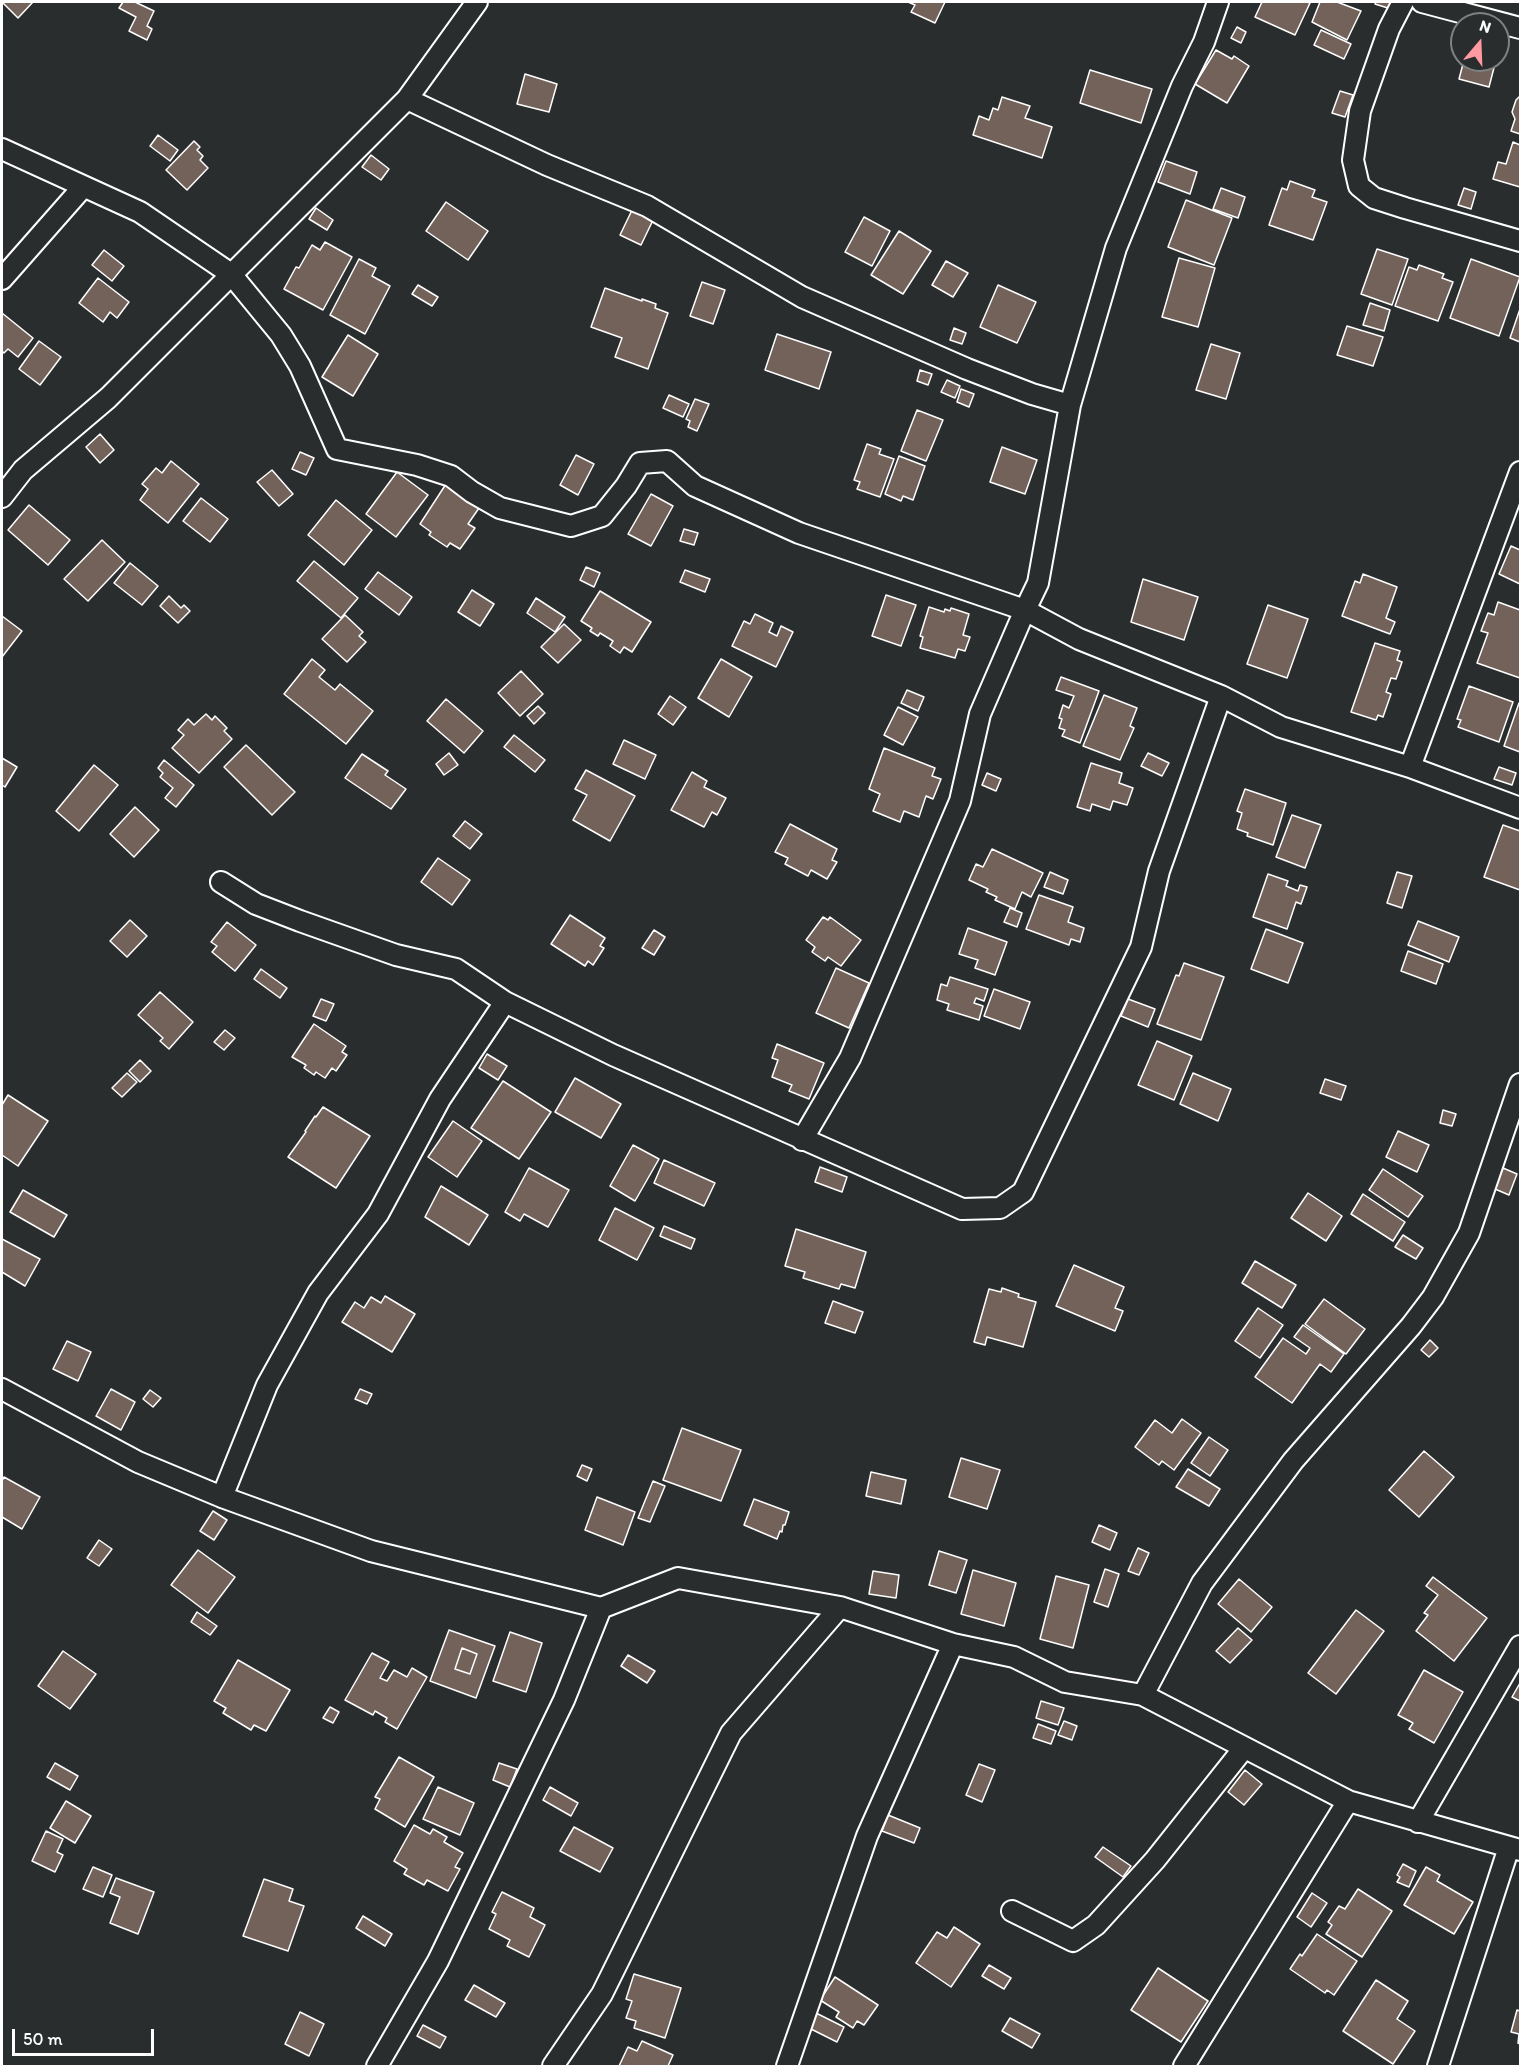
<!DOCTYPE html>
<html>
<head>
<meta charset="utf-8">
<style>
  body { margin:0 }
  #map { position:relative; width:1522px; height:2068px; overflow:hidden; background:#2a2d2e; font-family:Itim,sans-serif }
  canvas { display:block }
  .frame { position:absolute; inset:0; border:3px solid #fff; pointer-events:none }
  .north { position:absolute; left:1450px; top:12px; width:60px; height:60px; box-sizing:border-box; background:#2a2d2e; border:2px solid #7f8182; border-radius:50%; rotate:19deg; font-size:16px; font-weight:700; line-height:24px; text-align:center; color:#fff }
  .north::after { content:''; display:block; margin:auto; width:21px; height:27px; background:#ff9aa2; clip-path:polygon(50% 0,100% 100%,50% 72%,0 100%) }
  .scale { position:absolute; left:12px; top:2029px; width:142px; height:27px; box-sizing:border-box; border:3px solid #fff; border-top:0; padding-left:8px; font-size:18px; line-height:21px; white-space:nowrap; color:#fff; -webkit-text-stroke:4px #2a2d2e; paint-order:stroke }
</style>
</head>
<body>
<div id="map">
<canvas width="1522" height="2068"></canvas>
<div class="frame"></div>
<div class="north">N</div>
<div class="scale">50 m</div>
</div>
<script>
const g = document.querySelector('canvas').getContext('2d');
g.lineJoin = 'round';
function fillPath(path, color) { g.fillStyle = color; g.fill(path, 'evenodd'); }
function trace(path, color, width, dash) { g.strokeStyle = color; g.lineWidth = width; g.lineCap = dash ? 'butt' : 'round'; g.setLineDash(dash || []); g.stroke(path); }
const building = new Path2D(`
  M2,2H33L18,18Z
  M123,2H135L154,11L147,26L152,29L147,40L129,31L136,17L119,8Z
  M908,2H945L935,23L911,12L915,5Z
  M1262,2H1307L1310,3L1295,35L1255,17Z
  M1320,2H1337L1361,11L1347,40L1312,22Z
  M1376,2H1393L1391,9L1375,4Z
  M1237,27L1246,32L1241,43L1231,38Z
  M1321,30L1351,44L1344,59L1314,45Z
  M1216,50L1232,59L1234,56L1249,66L1227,103L1195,84Z
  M1464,60H1496L1489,87L1459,79Z
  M1090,70L1152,89L1141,123L1080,103Z
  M525,74L557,84L549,112L517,104Z
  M1340,91L1353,95L1345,117L1332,113Z
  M1520,96V134L1511,131L1515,119L1512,112L1516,100Z
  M1002,97L1030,106L1025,118L1052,127L1042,158L973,135L979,116L989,120L993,108L998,110Z
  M158,135L178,150L170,161L150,146Z
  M194,141L200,147L197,150L203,156L200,160L208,168L187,190L166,170Z
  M1513,142L1520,145V187L1493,179L1498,162L1506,164Z
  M371,155L389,169L381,180L362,167Z
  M1166,161L1197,172L1190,194L1158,182Z
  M1290,181L1315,190L1312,197L1327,202L1313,240L1269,225L1282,188L1287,190Z
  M1221,188L1245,197L1238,218L1213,209Z
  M1464,188L1476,192L1471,209L1458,205Z
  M1186,200L1232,218L1214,265L1168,247Z
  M446,202L488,231L468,260L426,231Z
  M634,206L655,216L641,245L620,235Z
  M316,208L333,220L327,230L309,219Z
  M864,217L890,231L872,266L845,252Z
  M899,231L931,251L903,294L871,275Z
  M325,242L352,257L323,310L284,289L296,267L299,268L312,245L320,250Z
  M1377,249L1408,259L1392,305L1361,294Z
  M104,250L124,266L112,281L92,265Z
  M1179,258L1215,268L1198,327L1162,317Z
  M359,259L376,268L372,276L390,286L365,334L330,315Z
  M1471,259L1520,277L1499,336L1450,318Z
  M946,261L968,273L953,297L932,285Z
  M1419,265L1444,274L1442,278L1453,282L1438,321L1395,306L1409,267L1417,270Z
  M98,278L129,302L117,318L110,312L103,322L79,303Z
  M702,282L725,290L713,324L690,316Z
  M418,285L438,297L432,306L412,294Z
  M998,285L1036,302L1017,343L980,327Z
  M605,288L642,301V299L656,304L655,308L668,313L648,369L615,357L622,338L591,327Z
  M1370,303L1390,310L1384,331L1363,325Z
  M1520,309V342L1510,338Z
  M2,313L33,338L18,357L8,349L4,353L2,351Z
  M1347,326L1383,337L1373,366L1337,355Z
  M954,328L966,333L962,344L950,340Z
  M777,334L831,352L819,389L765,370Z
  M348,335L378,354L353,396L322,377Z
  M39,341L61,357L40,385L19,369Z
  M1211,344L1240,353L1226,399L1196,390Z
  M920,370L932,374L928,385L917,381Z
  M947,380L960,386L955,398L941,392Z
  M961,389L974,394L969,407L957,402Z
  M669,395L689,404L683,417L663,408Z
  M695,399L709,404L697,431L688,427L690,421L686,419Z
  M917,410L943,420L926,461L901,451Z
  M100,434L114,450L100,463L86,447Z
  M867,444L881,449L879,454L894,459L880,497L857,489L860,482L854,480Z
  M1002,447L1037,460L1025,494L990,482Z
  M300,452L314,458L306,475L292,469Z
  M576,455L594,464L578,495L560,485Z
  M899,456L925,466L913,500L903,496L901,501L885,494Z
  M171,461L199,484L168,523L140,500L148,489L142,484L156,468L162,473Z
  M272,470L293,494L279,506L257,482Z
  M397,472L428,495L396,537L366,514Z
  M446,484L479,508L468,524L475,528L460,549L450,543L447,547L429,535L431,532L420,524Z
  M651,494L673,506L651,546L628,534Z
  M201,498L228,519L210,542L183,521Z
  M336,500L372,530L344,565L308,535Z
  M29,505L70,540L48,565L8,530Z
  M684,529L698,533L694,545L680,541Z
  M102,540L125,562L88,601L64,579Z
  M1511,546L1520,550V584L1499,574Z
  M314,561L358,598L341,618L297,581Z
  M130,563L158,586L142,605L114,583Z
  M586,567L600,573L594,587L580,580Z
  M685,570L710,579L705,592L680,582Z
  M378,572L412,597L399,615L365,589Z
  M1363,574L1397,587L1386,618L1395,622L1390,634L1342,616L1355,581L1360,583Z
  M1143,579L1198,597L1184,640L1131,622Z
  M472,590L494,604L480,626L458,612Z
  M600,591L651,622L632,652L624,647L620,653L610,646L613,641L600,633L598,636L590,631L592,628L581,621Z
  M886,595L916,605L901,646L872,636Z
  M169,596L181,608L184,605L190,611L178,623L160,606Z
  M536,598L565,617L555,632L527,613Z
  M1498,602L1520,610V678L1477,663L1488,633L1481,631L1488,613L1494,615Z
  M1268,605L1308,619L1287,678L1247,664Z
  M929,607L944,612L945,609L950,611L951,608L969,614L963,635L970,637L965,651L958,649L955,658L920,648L923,637L920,636Z
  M755,614L773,623L769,632L777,636L781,626L793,632L776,667L732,646L744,621L750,624Z
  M345,615L363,632L359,636L366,642L347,662L322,639Z
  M2,616L22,631L2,657Z
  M564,624L581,640L558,663L541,647Z
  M1375,643L1400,651L1397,660L1402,662L1396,679L1391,678L1386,692L1391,694L1383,717L1378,715L1376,720L1351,712Z
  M312,659L325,670L319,677L335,690L340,684L373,711L346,744L284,694Z
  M721,659L752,677L729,717L698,698Z
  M521,671L543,694L520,716L498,693Z
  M1061,677L1099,691L1080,743L1062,736L1065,730L1059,728L1062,719L1059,718L1063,705L1069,708L1074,696L1056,690Z
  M1469,686L1513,702L1499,742L1458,727L1461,720L1457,719Z
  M907,690L924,697L918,711L901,703Z
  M1104,695L1137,708L1130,726L1134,728L1120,760L1083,746Z
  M670,696L686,707L673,725L658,714Z
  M446,699L483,731L464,753L427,721Z
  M1519,703H1520V752L1504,746Z
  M538,706L545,713L534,724L527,716Z
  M898,707L918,717L903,745L884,735Z
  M206,714L212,720L215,716L227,728L224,731L232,739L199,773L172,748L184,735L178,730L188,719L194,725Z
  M514,735L545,760L535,772L504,747Z
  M624,740L656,755L645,779L613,764Z
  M246,745L295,792L272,815L224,767Z
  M884,748L935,768L932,776L941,779L933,799L926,796L919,817L904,811L900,822L873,811L880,794L869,789Z
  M449,753L458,765L444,775L436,764Z
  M1148,753L1169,763L1162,776L1141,766Z
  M362,754L388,771L385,775L406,789L391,809L345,778Z
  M2,758L17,767L5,787L2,785Z
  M164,760L194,785L176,807L165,798L173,788L160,777L163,773L158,768Z
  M1091,763L1122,773L1119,783L1133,788L1127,805L1113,801L1110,810L1092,804L1090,811L1077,807Z
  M94,765L118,785L79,831L56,811Z
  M1499,767L1516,773L1512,785L1494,779Z
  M586,770L635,796L610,841L573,820L587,795L575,789Z
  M692,772L707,781L704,787L726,798L717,815L712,812L704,827L671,810Z
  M987,773L1001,779L996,791L982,785Z
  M1245,789L1286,803L1273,845L1247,836L1248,833L1237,829L1242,813L1237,811Z
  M135,807L159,830L134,857L110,834Z
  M1292,815L1321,825L1305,868L1276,857Z
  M465,821L482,834L470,849L453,836Z
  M790,824L837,849L832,860L837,862L827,879L811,870L808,876L785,864L788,858L775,852Z
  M1503,825L1520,831V890L1484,877Z
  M992,849L1043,873L1031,897L1022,892L1015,909L995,900L997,897L986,892L988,889L969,880L976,864L983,867Z
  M438,858L470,880L452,905L421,882Z
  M1050,872L1068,880L1063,894L1044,887Z
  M1397,872L1412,876L1402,908L1387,903Z
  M1268,874L1288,881L1286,886L1298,891L1300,885L1307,887L1301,904L1296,902L1287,929L1253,917Z
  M1039,895L1073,907L1068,922L1084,928L1080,942L1071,939L1069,945L1026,929Z
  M1010,908L1022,913L1017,927L1004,922Z
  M570,915L605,938L600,946L604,948L593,965L588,961L585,966L551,944Z
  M823,917L828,920L830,917L861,940L841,966L828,957L825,961L812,952L815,947L806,940Z
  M130,920L147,936L127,957L110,941Z
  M1418,921L1459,937L1449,962L1408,945Z
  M227,922L256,945L235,971L212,952L217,946L211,942Z
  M968,928L1007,942L995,975L975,968L978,960L959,954Z
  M1266,929L1303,943L1288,983L1251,969Z
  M654,930L665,937L654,955L642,948Z
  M1408,951L1443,964L1436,984L1401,971Z
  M1184,963L1224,977L1201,1040L1157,1024L1176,975L1179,976Z
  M836,968L869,983L849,1028L816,1013Z
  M261,969L287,988L280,998L254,979Z
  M950,977L988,989L984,1001L976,998L974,1003L983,1006L979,1020L947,1010L949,1004L937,1000L941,984L947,986Z
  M994,989L1030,1002L1020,1029L984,1016Z
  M160,992L193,1022L169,1049L160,1041L163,1038L138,1015Z
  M321,999L334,1004L326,1021L313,1016Z
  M1128,999L1155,1009L1148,1027L1121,1016Z
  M314,1024L346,1046L342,1052L347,1055L336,1071L332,1068L325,1078L316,1072L314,1075L304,1068L306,1065L292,1057Z
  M225,1030L235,1038L224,1050L214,1042Z
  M1157,1041L1192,1056L1174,1100L1138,1085Z
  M777,1044L824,1063L809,1099L789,1091L792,1085L772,1077L778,1060L772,1058Z
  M487,1054L507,1066L498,1080L479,1068Z
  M140,1060L151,1071L140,1082L129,1071Z
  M127,1073L137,1082L122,1097L112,1088Z
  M1193,1073L1231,1089L1218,1121L1180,1104Z
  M575,1078L621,1104L601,1138L555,1112Z
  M1325,1079L1346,1086L1341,1100L1320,1093Z
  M503,1081L551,1112L519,1159L471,1128Z
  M8,1095L48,1121L18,1166L2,1155V1105Z
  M323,1107L370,1136L336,1188L288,1157L306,1132L305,1131L315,1116L316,1117Z
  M1443,1110L1456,1114L1452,1126L1440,1123Z
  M453,1121L482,1141L457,1177L428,1157Z
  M1398,1131L1429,1145L1417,1172L1386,1157Z
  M633,1145L659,1159L635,1201L610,1186Z
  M664,1160L715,1183L704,1206L654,1183Z
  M820,1167L847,1177L842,1192L815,1182Z
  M529,1168L569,1190L548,1227L524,1214L520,1221L505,1212Z
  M1503,1168L1517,1174L1509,1195L1495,1189Z
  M1383,1169L1423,1196L1408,1217L1369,1190Z
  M441,1186L488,1215L469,1245L425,1217Z
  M23,1190L67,1215L54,1237L10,1212Z
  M1308,1193L1342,1216L1326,1241L1291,1218Z
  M1363,1194L1405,1222L1393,1241L1351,1214Z
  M615,1208L654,1228L637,1260L599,1240Z
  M664,1226L695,1239L691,1249L660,1236Z
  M796,1229L866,1252L855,1288L841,1284L839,1289L803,1278L805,1272L785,1266Z
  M1403,1235L1423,1248L1416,1259L1395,1247Z
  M2,1239L40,1259L25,1286L2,1272Z
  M1255,1261L1296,1285L1282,1308L1242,1283Z
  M1074,1265L1124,1287L1115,1308L1123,1311L1115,1331L1056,1306Z
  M1002,1288L1019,1294L1018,1297L1036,1302L1023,1347L987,1337L985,1345L974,1342L989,1289L1001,1292Z
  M385,1296L415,1314L392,1352L342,1322L355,1302L364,1308L371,1297L381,1303Z
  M1324,1299L1365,1329L1346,1354L1305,1324Z
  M833,1301L863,1312L855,1333L825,1323Z
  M1258,1308L1283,1325L1260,1358L1235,1341Z
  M1303,1325L1344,1354L1331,1372L1320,1364L1292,1403L1255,1377L1283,1338L1306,1354L1310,1348L1294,1337Z
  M1430,1340L1438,1348L1429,1357L1421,1350Z
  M67,1341L91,1352L78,1381L53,1369Z
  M111,1389L135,1402L121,1430L96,1416Z
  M360,1389L372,1394L367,1404L355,1399Z
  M150,1390L161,1398L153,1407L143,1399Z
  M1182,1419L1201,1433L1174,1470L1162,1461L1159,1465L1135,1447L1155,1420L1172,1433Z
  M682,1428L741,1450L721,1501L663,1480Z
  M1209,1437L1228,1450L1210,1476L1191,1463Z
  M1424,1451L1454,1477L1419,1517L1389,1490Z
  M961,1458L1000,1470L987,1509L949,1497Z
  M582,1465L592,1469L587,1481L577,1476Z
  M1188,1469L1220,1489L1209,1506L1176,1487Z
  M871,1472L906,1480L901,1504L866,1496Z
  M4,1477L40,1497L22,1529L2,1517V1481Z
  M653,1481L665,1486L650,1522L638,1518Z
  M597,1497L635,1512L623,1545L585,1530Z
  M754,1499L789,1512L785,1525H783L782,1532L780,1531L777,1539L744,1525Z
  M213,1511L227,1520L214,1540L200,1531Z
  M1099,1525L1117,1533L1110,1550L1092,1542Z
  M99,1540L112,1549L99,1566L87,1558Z
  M1138,1548L1149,1553L1139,1575L1128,1571Z
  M198,1550L235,1577L208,1613L171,1585Z
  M939,1551L967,1560L956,1593L929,1585Z
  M1105,1569L1119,1574L1108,1607L1094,1602Z
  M973,1570L1016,1583L1004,1626L961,1614Z
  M873,1571L899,1575L896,1598L869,1594Z
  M1056,1576L1089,1585L1073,1648L1040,1639Z
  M1433,1577L1487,1618L1454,1661L1416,1631L1428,1615L1424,1613L1438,1595L1426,1586Z
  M1239,1579L1272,1607L1251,1632L1218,1604Z
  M1356,1610L1384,1631L1336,1694L1308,1673Z
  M197,1612L217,1626L210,1635L191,1622Z
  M1238,1628L1252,1640L1230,1663L1216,1651Z
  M449,1630L495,1646L476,1698L430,1681ZM462,1648L477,1654L470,1674L455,1669Z
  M510,1632L542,1643L526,1692L493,1681Z
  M462,1648L477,1654L470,1674L455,1669Z
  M63,1651L96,1674L70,1709L38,1686Z
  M372,1653L389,1662L380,1678L387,1681L394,1670L407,1677L412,1668L427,1677L397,1729L385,1722L387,1718L375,1711L373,1715L345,1700Z
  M628,1655L655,1671L647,1683L621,1666Z
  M238,1660L290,1690L266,1731L254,1725L251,1730L223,1713L226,1708L214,1701Z
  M1424,1670L1463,1692L1434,1743L1409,1729L1413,1723L1398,1715Z
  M1520,1683V1701L1512,1697Z
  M1041,1701L1064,1708L1058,1725L1036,1718Z
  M330,1707L339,1712L333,1723L323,1718Z
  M1064,1721L1077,1726L1072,1740L1058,1735Z
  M1038,1724L1056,1731L1051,1744L1033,1738Z
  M399,1757L434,1777L405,1827L375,1809L380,1799L375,1797Z
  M55,1763L78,1776L70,1790L47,1777Z
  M499,1763L517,1769L510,1787L493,1780Z
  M979,1764L995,1770L982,1802L966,1795Z
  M1245,1770L1262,1784L1244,1805L1228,1792Z
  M438,1787L474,1803L460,1835L423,1819Z
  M550,1787L578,1803L571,1816L543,1800Z
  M66,1801L91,1816L75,1843L50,1828Z
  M888,1815L920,1828L914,1843L882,1831Z
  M414,1825L430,1834L433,1829L447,1837L444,1842L463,1853L455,1867L460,1869L448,1891L427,1880L424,1885L404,1874L407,1869L394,1861Z
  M574,1827L613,1848L600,1872L560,1851Z
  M46,1831L63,1839L57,1852L63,1855L55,1872L32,1861Z
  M1103,1847L1131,1866L1123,1877L1095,1857Z
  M1403,1864L1416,1871L1409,1887L1397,1882L1400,1877L1397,1875Z
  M93,1867L112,1875L103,1897L83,1889Z
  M1426,1867L1440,1875L1437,1881L1473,1902L1454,1934L1404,1905Z
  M116,1878L154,1892L138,1934L110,1923L120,1897L110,1893Z
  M264,1879L293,1889L289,1901L304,1906L288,1951L243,1936Z
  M1358,1889L1392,1911L1362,1957L1326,1934L1332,1925L1328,1922L1339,1906L1345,1909Z
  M502,1892L534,1908L530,1917L545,1925L529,1957L507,1946L510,1940L489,1929L496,1914L492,1912Z
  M1312,1893L1327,1903L1311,1927L1297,1917Z
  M363,1916L392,1934L385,1946L356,1928Z
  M954,1927L980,1944L951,1987L916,1963L937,1932L947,1938Z
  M1317,1934L1357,1961L1334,1995L1327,1990L1325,1993L1290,1969L1300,1954L1302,1956Z
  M989,1965L1011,1978L1004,1989L982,1976Z
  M1158,1968L1208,2001L1181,2042L1131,2010Z
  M634,1974L681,1988L665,2038L634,2028L636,2021L626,2018L632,2001L626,1999Z
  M835,1977L878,2005L864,2025L857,2021L853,2028L836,2017L839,2012L820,2000Z
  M1376,1980L1408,2001L1397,2019L1415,2031L1393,2064L1343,2031Z
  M474,1985L505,2003L496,2017L465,2000Z
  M1517,2010L1520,2011V2044L1518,2043L1519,2034L1511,2032Z
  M300,2012L324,2024L309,2056L285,2044Z
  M816,2013L844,2027L837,2042L809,2028Z
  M1010,2018L1040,2034L1032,2048L1002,2031Z
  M423,2025L446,2037L440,2048L417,2036Z
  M642,2041L673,2055L668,2066H619L628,2047L637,2051Z`);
fillPath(building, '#726259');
trace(building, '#fff', 1.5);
const minor = new Path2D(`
  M1403,2L1389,29L1360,111L1353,160L1359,186L1374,198L1405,208L1520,241
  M1422,2L1520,28
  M407,99L547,165L647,206L802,297L967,369L1032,394L1070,405
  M2,149L140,212L231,274L281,335L300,366L337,449L417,465L451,476L472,492L500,508L571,526L602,516L626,486L640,463L667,461L695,486L799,533L1025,610L1079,639L1221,696L1281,727L1410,767L1520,808
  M2,279L83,187
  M2,497L23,470L108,398L407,99L477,2
  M1410,767L1520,472
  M221,882L256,904L300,921L396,955L456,969L505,1002L613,1055L962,1209L1000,1208L1023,1192L1141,947L1159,871L1221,696
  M802,1140L850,1058L960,801L980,714L1025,610L1038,583L1070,405L1116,248L1182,86L1204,42L1218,2
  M2,1389L138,1462L222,1497L371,1551L601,1608L678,1578L840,1607L953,1644L1014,1657L1065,1682L1143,1695L1348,1801L1520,1850
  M222,1497L267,1385L318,1293L378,1214L440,1099L505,1002
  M1143,1695L1202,1583L1293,1461L1411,1326L1433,1297L1469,1233L1520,1084
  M1418,1822L1520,1646
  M1012,1911L1073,1941L1096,1925L1155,1860L1244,1748
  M377,2066L438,1961L564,1700L601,1608
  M553,2066L602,1994L731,1733L840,1607
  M787,2066L867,1836L953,1644
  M1184,2066L1348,1801
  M1438,2066L1509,1847`);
trace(minor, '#fff', 24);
trace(minor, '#2a2d2e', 20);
</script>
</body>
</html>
